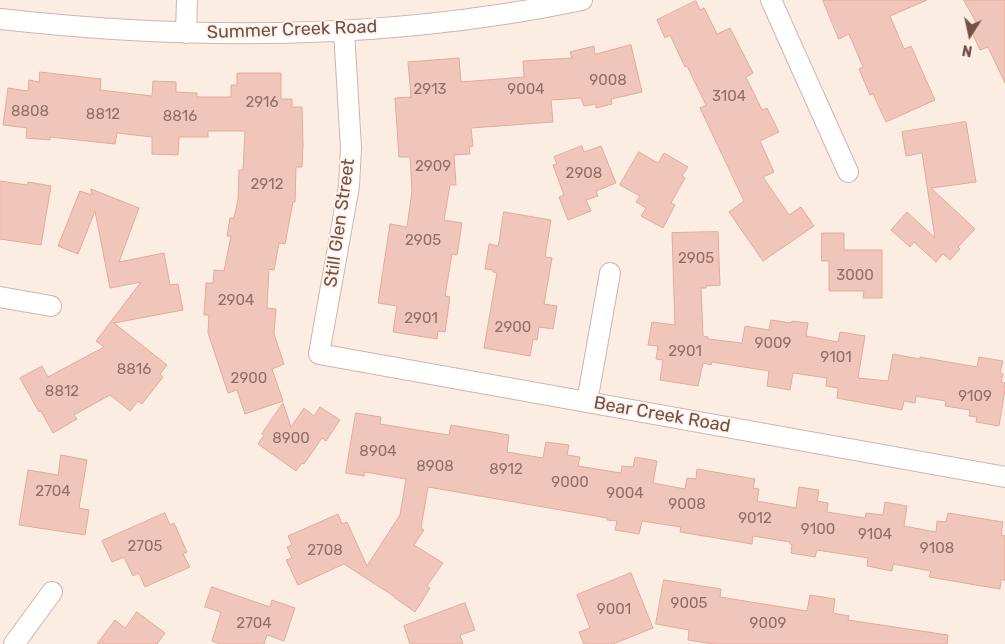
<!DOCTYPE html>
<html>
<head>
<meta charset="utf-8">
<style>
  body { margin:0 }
  #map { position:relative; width:1005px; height:644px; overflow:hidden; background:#fcede2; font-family:Rubik,sans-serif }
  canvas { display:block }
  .north { position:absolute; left:945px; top:10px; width:50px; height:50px; -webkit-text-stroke:4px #fff2e8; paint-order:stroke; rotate:190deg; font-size:14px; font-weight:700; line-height:20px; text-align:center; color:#735149 }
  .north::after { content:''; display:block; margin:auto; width:18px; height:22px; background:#735149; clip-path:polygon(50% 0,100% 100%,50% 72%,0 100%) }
</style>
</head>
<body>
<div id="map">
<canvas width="1005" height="644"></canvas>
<div class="north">N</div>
</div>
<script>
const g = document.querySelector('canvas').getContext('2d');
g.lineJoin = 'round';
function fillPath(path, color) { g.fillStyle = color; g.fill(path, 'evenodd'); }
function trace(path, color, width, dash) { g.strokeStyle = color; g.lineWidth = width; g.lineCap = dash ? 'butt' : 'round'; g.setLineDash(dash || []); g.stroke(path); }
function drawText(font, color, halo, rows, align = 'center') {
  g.font = font + ' Rubik,sans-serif'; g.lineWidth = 4; g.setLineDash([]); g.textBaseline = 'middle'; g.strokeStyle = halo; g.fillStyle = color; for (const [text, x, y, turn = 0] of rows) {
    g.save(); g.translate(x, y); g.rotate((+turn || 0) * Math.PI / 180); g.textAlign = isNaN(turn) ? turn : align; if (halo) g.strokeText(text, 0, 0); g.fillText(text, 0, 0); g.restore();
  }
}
const building = new Path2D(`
  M823,0H927L890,16L904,49L911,46L935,100L886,122L873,94L870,95L859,69L863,67L849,34L839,39Z
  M964,0H1005V83L988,47L980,50L969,26L976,23Z
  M696,1L700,10L704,8L717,34L730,28L753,73L746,77L762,110L767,108L779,132L760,141L774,172L763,177L789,215L801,207L814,226L763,261L729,212L744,201L700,108L706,105L687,66L685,67L670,35L665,38L657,20Z
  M631,45L642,92L611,99L612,104L596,108V104L584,106L581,98L551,100L553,122L471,128L473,146L469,147L470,154L454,155L456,185H450L444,220L462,223L457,255L452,254L445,296L450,297L445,332L438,331L437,339L393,332L397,306L378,303L390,224L407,227L412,191L410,157H399L395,98L411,97L408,62L459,58L461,82L524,77L523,61L572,58L570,52L594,46L595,54Z
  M40,72L101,79L100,90L152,96L153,81L176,82V92L197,93V97H231V85H237V73H281V99H292V107H302L303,144L302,167H296L295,202H293L285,244L279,243L274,270L269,269L267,308L276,309L274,334L284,364L272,369L283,401L245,414L237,390L228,393L208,333L209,315H204L206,283H213L214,270L224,271L231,236H227L230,218H234L238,200L239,170H243L245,131H208V137H179L178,155L152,154V137L117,133L115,144L50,137V140L26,138L27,128L3,125L8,88L28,91L29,80L39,82Z
  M966,122L976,182L931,188L975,229L958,247L960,249L950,260L943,254L936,262L914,242L910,247L891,230L907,212L935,238L922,153L906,156L902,132Z
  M582,146L584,152L601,146L616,183L596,191L598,196L586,200L591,211L568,220L559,197L564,195L553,165L557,164L554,157Z
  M639,152L658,163L664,153L688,167L682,176L685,178L671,203L675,205L663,228L641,216L646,208L636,202L640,196L620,185Z
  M0,181L27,185L28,182L51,186L41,245L0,239Z
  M91,189L139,208L119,262L164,253L170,285L178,284L183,310L114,323L167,365L160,374L163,377L142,404L138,401L130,411L110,395L74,415L77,419L53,433L41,411L39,412L20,378L42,366L48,377L104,347L96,341L141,282L110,288L95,211L78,254L58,246L80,191L92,195Z
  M504,212L551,220L545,257L552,258L544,304L557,306L553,329L539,327L537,340L533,339L530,356L484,348L497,273L493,272V270L485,269L489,244L498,246Z
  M718,232L720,285L706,286V288H701L703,336L708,337V339L742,343L745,326L769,330L771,320L791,323L792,321L808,323L806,336L838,342L840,332L865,336L858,378L888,381L893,354L920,359V357L977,367L979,357L1003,361L1000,373L1003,374L1001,382L1005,383V389L999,426L976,422L977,417L969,416L970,410L945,406L946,401L916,396L915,403L904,401L902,410L837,398L838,388L826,386L827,378L793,373L790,390L767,386L769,371L712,362L711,365L703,363L698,386L660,380L663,360L656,359L658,346L648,345L652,322L675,325L672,233Z
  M822,233H844V250H882V298H863L864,291H829V261H822Z
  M283,403L291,427L304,408L314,416L320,407L340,420L326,441L322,438L304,464L302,463L296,471L258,444L264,435L262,434Z
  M356,413L381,417L380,424L436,433L449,435L451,425L509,435L507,452L543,458L546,442L569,445L567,455L580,457L578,466L621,473L622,466L633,467L635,457L657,461L653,483L685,489L687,478L696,479L697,469L755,479L753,488L759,489L757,501L796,508L799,487L819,490L817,501L828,503L827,512L865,518L866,513L883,515L885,502L907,506L904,526L936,532L937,521L946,522L948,513L1003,522L1001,535L1005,536V580H1001L1000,589L976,585L929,577L931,571L893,564L892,571L867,566L868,558L817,550L815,557L791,553L792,545L790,544V542L753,536L752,544L680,532L681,527L642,521L639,534L615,530L617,521L607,520V518L428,487L421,528L424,530L414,545L443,563L427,586L430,588L415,612L395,598V597L344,564L298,585L286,560L292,558L287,547L292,545L288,536L338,514L342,524L347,522L367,566L400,515L406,479L365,472L364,476L346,473Z
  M61,455L87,460L79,508L89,510L85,535L19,525L28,470L58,475Z
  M165,513L170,525L174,523L187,552L183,554L190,567L145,587L139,573L133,576L124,557L112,562L102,541Z
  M631,573L653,628L613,644H584L579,632L590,628L577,595Z
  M664,580L721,589L720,597L807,611L810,595L835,599L833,613L849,616L848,620L948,635L947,644H714L688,640L689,630L656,624Z
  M212,587L270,607L272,600L295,608L284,641L267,635L264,644H220L212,641L221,612L205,607Z
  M465,603L475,630L460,635L463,644H410L404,626Z
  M137,612L165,633L157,644H97L115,620L125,628Z`);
fillPath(building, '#f1c6ba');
trace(building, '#e3aa9a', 1);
const street = new Path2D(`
  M771,0L848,172
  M0,19C194,41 391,40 582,0
  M344,31L351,148L349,186L319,354L1005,477
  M186,33L187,0
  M0,297L51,306
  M587,402L610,273
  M14,644L52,592`);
trace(street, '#cfb5ac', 22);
trace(street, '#fff', 20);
drawText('15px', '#926e65', null, [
  ["9008",608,81],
  ["2913",430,90],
  ["9004",526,90],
  ["3104",729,97],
  ["2916",262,103],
  ["8808",30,112],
  ["8812",103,115],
  ["8816",180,117],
  ["2909",433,167],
  ["2908",584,174],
  ["2912",267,185],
  ["2905",423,241],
  ["2905",696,259],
  ["3000",855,276],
  ["2904",236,301],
  ["2901",421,319],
  ["2900",513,328],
  ["9009",773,344],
  ["2901",685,352],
  ["9101",836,358],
  ["8816",134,370],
  ["2900",249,379],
  ["8812",62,392],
  ["9109",975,397],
  ["8900",291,439],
  ["8904",378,452],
  ["8908",435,467],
  ["8912",506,470],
  ["9000",570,483],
  ["2704",53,492],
  ["9004",625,494],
  ["9008",687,505],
  ["9012",755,519],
  ["9100",818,530],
  ["9104",875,535],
  ["2705",145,547],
  ["9108",937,549],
  ["2708",325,551],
  ["9005",689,604],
  ["9001",614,610],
  ["2704",254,624],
  ["9009",768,624]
]);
drawText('18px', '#735149', '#fff2e8', [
  ["Summer Creek Road",292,30,-2],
  ["Still Glen Street",340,223,-82],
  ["Bear Creek Road",662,415,10]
]);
</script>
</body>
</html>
